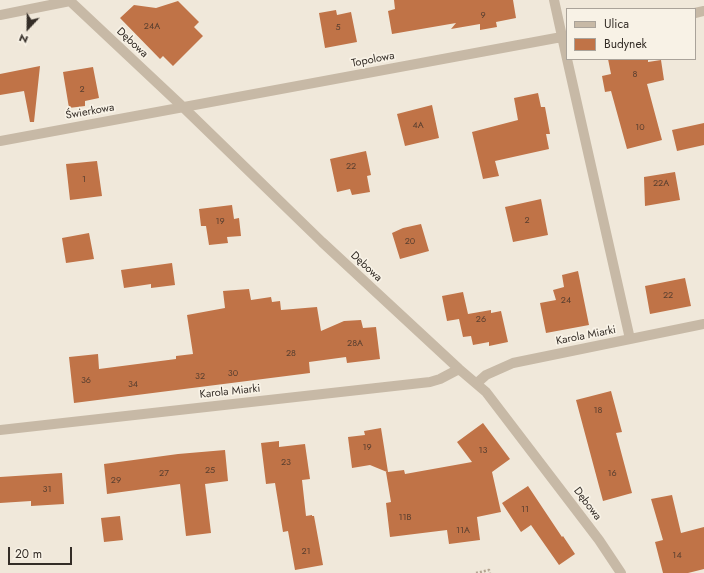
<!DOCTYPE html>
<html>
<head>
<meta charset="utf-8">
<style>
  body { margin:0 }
  #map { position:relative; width:704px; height:573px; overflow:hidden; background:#f0e8da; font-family:Jost,sans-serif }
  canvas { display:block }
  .legend { position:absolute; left:566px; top:8px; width:130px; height:52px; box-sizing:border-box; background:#f8f2e6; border:1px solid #aaa39a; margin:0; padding:5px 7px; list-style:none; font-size:12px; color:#342d27 }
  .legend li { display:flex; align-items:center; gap:8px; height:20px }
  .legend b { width:20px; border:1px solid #aaa39a }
  .north { position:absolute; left:8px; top:8px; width:40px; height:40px; -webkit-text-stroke:3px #f8f2e6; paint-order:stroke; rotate:202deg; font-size:11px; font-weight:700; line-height:16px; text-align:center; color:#342d27 }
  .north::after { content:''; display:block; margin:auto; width:14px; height:18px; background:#342d27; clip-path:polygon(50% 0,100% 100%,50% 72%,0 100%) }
  .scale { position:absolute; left:8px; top:547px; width:64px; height:18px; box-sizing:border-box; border:2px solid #342d27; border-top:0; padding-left:5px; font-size:12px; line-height:14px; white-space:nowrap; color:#342d27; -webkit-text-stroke:3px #f8f2e6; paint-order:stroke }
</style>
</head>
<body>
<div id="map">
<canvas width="704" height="573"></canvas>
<ul class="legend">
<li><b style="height:5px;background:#c7b9a6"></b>Ulica</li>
<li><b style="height:11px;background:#c07347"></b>Budynek</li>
</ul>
<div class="north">N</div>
<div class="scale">20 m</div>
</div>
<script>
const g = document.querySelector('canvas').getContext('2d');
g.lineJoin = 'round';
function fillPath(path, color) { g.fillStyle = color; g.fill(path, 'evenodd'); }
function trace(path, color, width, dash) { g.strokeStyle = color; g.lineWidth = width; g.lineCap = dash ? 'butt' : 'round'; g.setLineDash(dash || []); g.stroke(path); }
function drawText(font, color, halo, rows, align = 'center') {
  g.font = font + ' Jost,sans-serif'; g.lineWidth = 3.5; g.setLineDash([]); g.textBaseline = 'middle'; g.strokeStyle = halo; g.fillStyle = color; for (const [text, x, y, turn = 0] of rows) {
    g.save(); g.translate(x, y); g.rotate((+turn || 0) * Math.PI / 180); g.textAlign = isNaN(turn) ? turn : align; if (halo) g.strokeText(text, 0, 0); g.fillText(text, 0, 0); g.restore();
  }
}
fillPath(new Path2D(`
  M394,0H513L516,18L496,22L497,27L480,30V24L451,29L456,23L392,34L388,11L395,9Z
  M178,1L199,22L194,27L203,36L173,66L163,56L160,59L120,18L134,5L156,8Z
  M336,10L337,15L351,12L357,42L325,48L319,13Z
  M608,59H648V62L661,60L664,80L647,84L662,140L627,149L611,91L605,92L602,76L611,74Z
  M40,66L34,122H30L24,91L0,95V74Z
  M93,67L99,98L85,101V106L69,108L63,72Z
  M538,93L541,107H545L550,134H546L549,149L495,161L499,176L483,179L472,132L518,120L514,98Z
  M432,105L439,138L405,146L397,114Z
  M704,123V145L677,151L672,130Z
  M366,151L371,175L367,176L370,192L352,195L350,189L337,192L330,159Z
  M97,161L102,196L70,200L66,164Z
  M675,172L680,200L645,206L644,177Z
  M541,199L548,235L513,242L505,207Z
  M232,205L234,219L239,218L241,236L227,237L228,243L209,245L206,226H201L199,209Z
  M421,224L429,251L400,259L392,233L403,228Z
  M89,233L94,259L66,263L62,238Z
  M172,263L175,285L151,288V284L124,288L121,270Z
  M578,271L589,325L546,333L540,303L556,300L553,290L564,287L562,275Z
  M685,278L691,306L650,314L645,286Z
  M249,289L251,300L271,297L272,302L280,301L281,310L317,307L321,331L344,321L361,320L363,328L376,327L380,359L347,363L346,357L309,362L310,373L74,403L69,357L98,354L99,369L176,359V356L193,354L187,315L225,308L223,291Z
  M463,292L468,314L491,310V313L501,311L508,342L489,346V342L473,345L471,336L463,337L459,319L447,321L442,296Z
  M611,391L622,432L616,433L632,493L603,501L576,400Z
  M483,423L510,459L492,472L501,512L477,517L480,540L449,544L447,530L390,537L386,503L391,502L386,472H387L370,465L352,468L348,437L365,435L364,431L381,428L388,472L404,470L405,474L472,462L457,442Z
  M279,441V447L305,444L310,479L302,480L306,516L312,515V516H314L323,565L295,570L288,531L283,532L275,483L266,484L261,443Z
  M225,450L228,481L205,484L211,533L186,536L180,484L107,494L104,464L178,454Z
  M62,473L64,504L31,506V501L0,503V477Z
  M528,486L562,537L563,536L575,554L559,565L531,525L521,532L502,503Z
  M672,495L681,533L704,527V569L688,573H663L655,542L663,540L651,499Z
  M120,516L123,540L104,542L101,518Z`), '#c07347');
trace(new Path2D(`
  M476,573L489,570L490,573`), '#b3a491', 2.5, [2, 2]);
trace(new Path2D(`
  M69,0L184,108L322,242L459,369L486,392L599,540L621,573
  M554,0L567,59
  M695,13L704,11
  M0,15L70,1
  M567,59L630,339
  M0,141L567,36
  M477,383L486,375L513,363L704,324
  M0,430L430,382L440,379L459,369`), '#c7b9a6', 10);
drawText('9px', '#573e2f', null, [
  ["9",483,16],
  ["24A",152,27],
  ["5",338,28],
  ["8",635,75],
  ["2",82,90],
  ["4A",418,126],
  ["10",640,128],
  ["22",351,167],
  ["1",84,180],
  ["22A",661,184],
  ["2",527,221],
  ["19",220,222],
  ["20",410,242],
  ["22",668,296],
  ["24",566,301],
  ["26",481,320],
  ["28A",355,344],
  ["28",291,354],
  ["30",233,374],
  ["32",200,377],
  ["36",86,381],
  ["34",133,385],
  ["18",598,411],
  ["19",367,448],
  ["13",483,451],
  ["23",286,463],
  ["25",210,471],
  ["27",164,474],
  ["16",612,474],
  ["29",116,481],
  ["31",47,490],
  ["11",525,510],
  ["11B",405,518],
  ["11A",463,531],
  ["21",306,552],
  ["14",677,556]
]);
drawText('11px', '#342d27', '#f8f2e6', [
  ["Dębowa",132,43,43],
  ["Topolowa",373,60,-11],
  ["Świerkowa",90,112,-10],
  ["Dębowa",366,267,43],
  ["Karola Miarki",586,336,-11],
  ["Karola Miarki",230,392,-6],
  ["Dębowa",587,504,53]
]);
</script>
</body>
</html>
